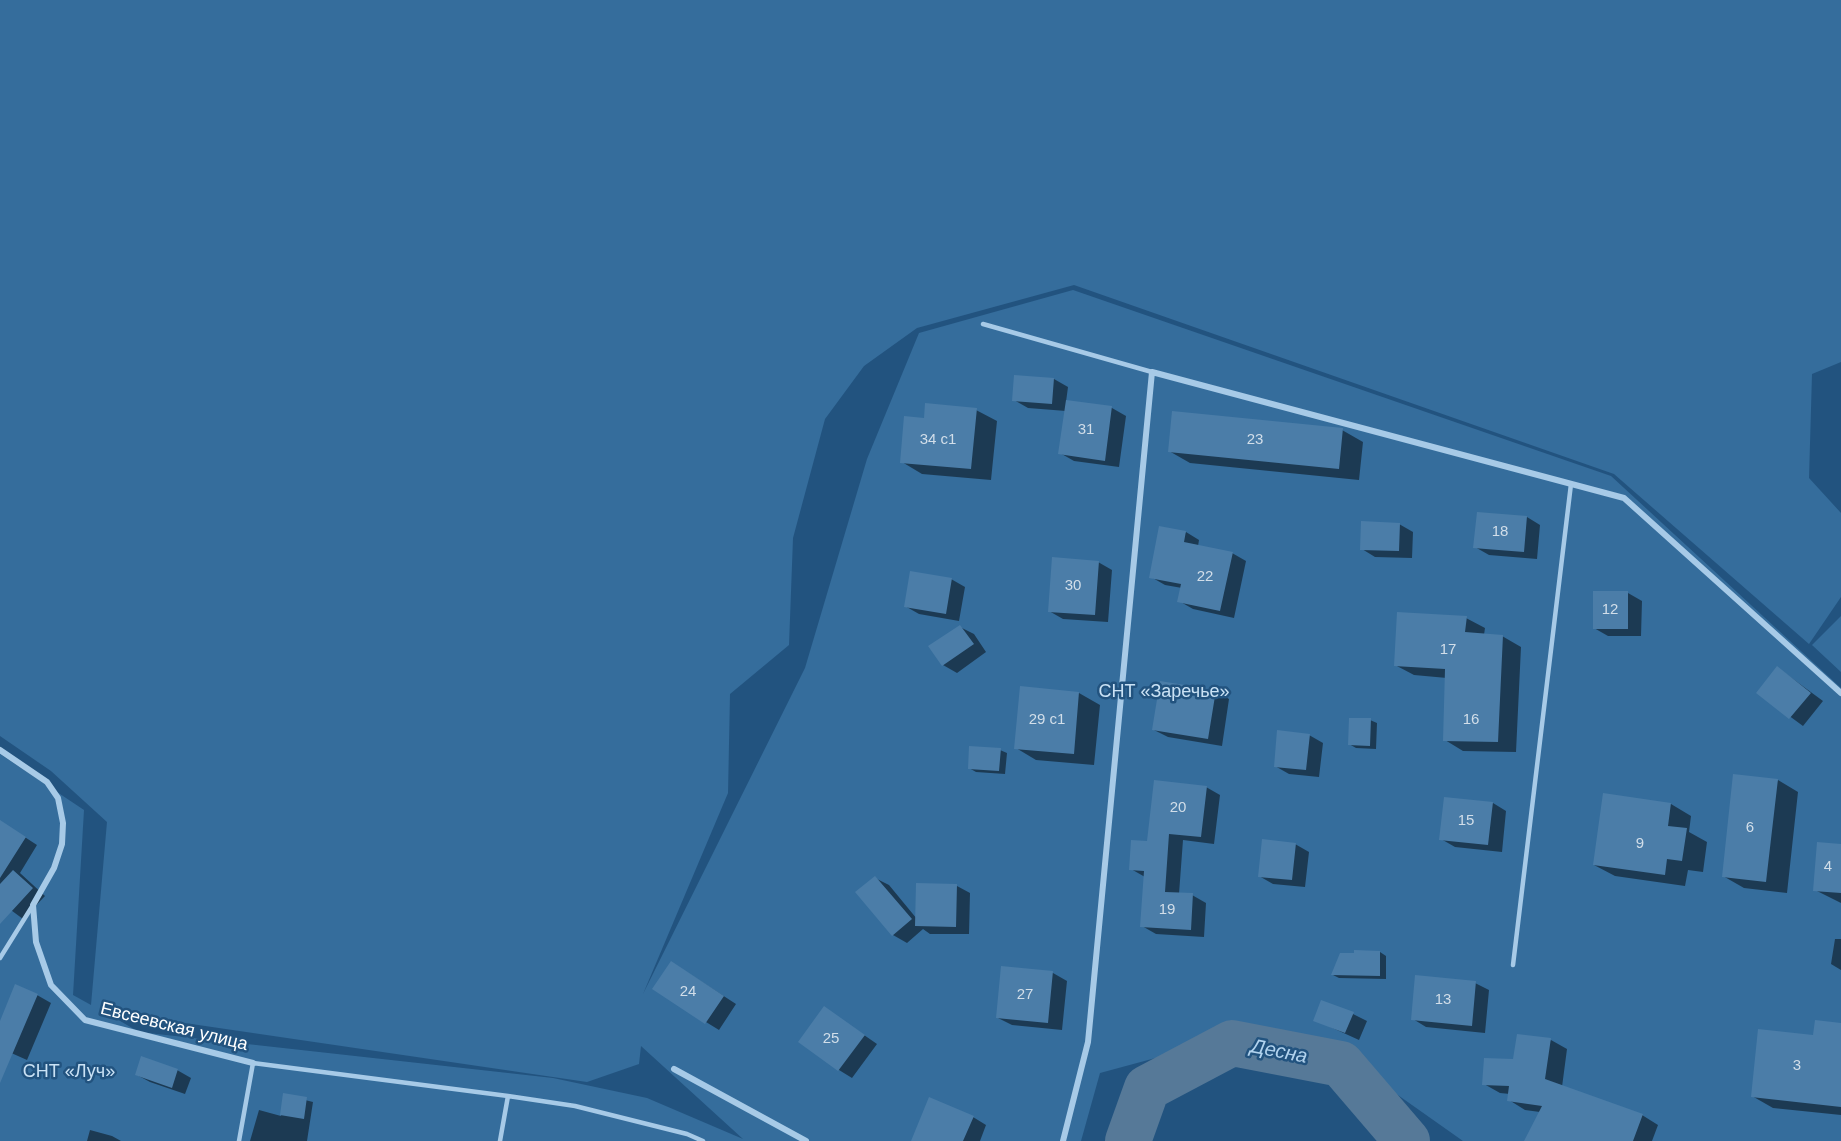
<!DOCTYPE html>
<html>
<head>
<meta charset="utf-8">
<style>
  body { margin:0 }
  canvas { display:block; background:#22537f }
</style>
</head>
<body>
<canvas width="1841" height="1141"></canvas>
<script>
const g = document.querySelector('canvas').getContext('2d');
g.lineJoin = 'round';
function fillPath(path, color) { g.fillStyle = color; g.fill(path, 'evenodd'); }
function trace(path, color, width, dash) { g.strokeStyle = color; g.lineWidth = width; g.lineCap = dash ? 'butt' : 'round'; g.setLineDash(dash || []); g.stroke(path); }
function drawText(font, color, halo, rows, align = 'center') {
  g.font = font + ' Helvetica,sans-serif'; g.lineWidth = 5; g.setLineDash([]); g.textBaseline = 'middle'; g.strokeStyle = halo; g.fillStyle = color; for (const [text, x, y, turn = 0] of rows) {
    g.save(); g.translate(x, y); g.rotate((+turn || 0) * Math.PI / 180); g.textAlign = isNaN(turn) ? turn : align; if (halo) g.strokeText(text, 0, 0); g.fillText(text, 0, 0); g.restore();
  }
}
fillPath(new Path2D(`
  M0,0H1841V362L1812,374L1809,478L1841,513V597L1809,644L1614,474L1074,285L917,328L864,366L825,419L793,538L789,645L730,694L728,793L643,994L805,668L867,459L919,333L1073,290L1611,476L1841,688V1141H1463L1344,1057L1233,1037L1100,1073L1081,1141H0V754L84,810L73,995L91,1005L107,822L51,771L0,736ZM103,1011L587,1082L639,1064L641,1046L743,1139L647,1098L553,1078L139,1032Z
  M1841,616V672L1812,645Z`), '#356d9c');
fillPath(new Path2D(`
  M1016,376L1054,379L1068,387L1066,402L1112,408L1126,416L1119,467L1074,461L1060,453L1066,411L1028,408L1014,400Z
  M976,410L997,421L991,480L922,474L902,462L925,420Z
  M1342,430L1363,442L1359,480L1190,463L1169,451Z
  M1527,517L1540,525L1537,559L1489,555L1475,547Z
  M1399,524L1413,532L1412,558L1375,557L1362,549Z
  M1186,532L1199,540L1198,546L1232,553L1246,561L1234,618L1193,609L1179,601L1182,588L1165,585L1151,577Z
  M1098,562L1112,570L1108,622L1063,619L1049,611Z
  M951,579L965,587L959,621L919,614L905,606Z
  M1628,593L1642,601L1641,636H1608L1594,628Z
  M1466,618L1485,628L1484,635L1502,636L1521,647L1516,752L1463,751L1445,740L1447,678L1414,675L1395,665Z
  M960,627L974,634L986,652L957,673L943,665Z
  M1778,668L1823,701L1803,726L1758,693Z
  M1021,688L1079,693L1100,705L1094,765L1036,760L1016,748Z
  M1215,691L1229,699L1222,746L1168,737L1154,730Z
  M1370,720L1377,723L1376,749L1356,748L1349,744Z
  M1309,735L1323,743L1319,777L1289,774L1275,766Z
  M1000,750L1007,753L1005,774L976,772L969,768Z
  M1778,780L1798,792L1787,893L1744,888L1723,876Z
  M1206,787L1220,795L1214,844L1183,840L1179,894L1192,895L1206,903L1204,937L1156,934L1142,926L1145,877L1131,869L1149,842Z
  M1604,795L1671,804L1691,816L1689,832L1707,842L1703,872L1688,870L1685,886L1615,876L1594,865Z
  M1493,803L1506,811L1502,852L1455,847L1441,839Z
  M0,821L37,845L20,873L45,896L23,919L0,902Z
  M1295,844L1309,852L1305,887L1273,884L1259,876Z
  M1841,845V903L1815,890Z
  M875,878L889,885L917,919L957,886L970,893L969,934H930L923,929L907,943L893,935Z
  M1835,939H1841V970L1831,964Z
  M1380,952L1386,956V979L1339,978L1333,975Z
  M1003,968L1053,973L1067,981L1062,1030L1012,1025L998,1018Z
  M685,971L736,1004L719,1030L706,1022Z
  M1475,983L1489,990L1485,1033L1426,1027L1413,1019Z
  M37,995L51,1003L27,1060L0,1048V1025Z
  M825,1008L877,1044L852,1078L839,1070Z
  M1353,1014L1367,1021L1359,1040L1315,1020Z
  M1841,1024V1115L1773,1108L1752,1096L1815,1036Z
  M1551,1040L1567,1049L1562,1087L1642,1115L1658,1125L1652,1141H1525L1540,1112L1525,1110L1509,1100L1510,1094L1500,1093L1484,1084L1514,1061Z
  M177,1070L191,1078L185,1094L150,1082L137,1075Z
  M285,1095L313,1102L307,1141H250L259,1110L281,1116Z
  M973,1117L986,1125L980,1141H912Z
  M90,1130L112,1136L121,1141H87Z`), '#0007');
trace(new Path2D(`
  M1128,1141L1147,1088L1232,1043L1341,1064L1407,1141`), '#567998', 46);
fillPath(new Path2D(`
  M1014,375L1054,378L1052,404L1012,401Z
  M1066,400L1112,406L1105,461L1058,454Z
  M925,403L977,408L971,469L900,463L904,416L924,418Z
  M1172,411L1343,428L1339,469L1168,452Z
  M1477,512L1527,516L1524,552L1473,548Z
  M1361,521L1400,523L1399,551L1360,550Z
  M1159,526L1186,531L1184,542L1233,552L1220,611L1177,602L1181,584L1149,578Z
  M1052,557L1099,561L1095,615L1048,612Z
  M910,571L952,578L946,614L904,607Z
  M1593,591H1628V629H1593Z
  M1397,612L1467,616L1465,632L1503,635L1498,742L1443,741L1445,669L1394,666Z
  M960,625L974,644L942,666L928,646Z
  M1777,666L1811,693L1789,719L1756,693Z
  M1160,681L1216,690L1208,739L1152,730Z
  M1020,686L1079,692L1074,754L1014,749Z
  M1349,718H1371L1370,746L1348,745Z
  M1277,730L1310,734L1306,770L1274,767Z
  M969,746L1001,748L999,771L968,769Z
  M1733,774L1778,779L1766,882L1722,877Z
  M1154,780L1207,786L1201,837L1169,834L1165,892L1193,893L1191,930L1140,927L1144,871L1129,870L1131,840L1147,841Z
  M1603,793L1671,803L1668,826L1687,828L1682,861L1667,859L1665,875L1593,865Z
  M1444,797L1493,802L1488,845L1439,840Z
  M0,820L26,837L0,878Z
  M1262,839L1296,843L1292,880L1258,877Z
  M1817,842L1841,844V893L1813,891Z
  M13,870L33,888L0,924V884Z
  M875,876L912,919L892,936L855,892Z
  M916,883L957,884L956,927L915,926Z
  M1354,950L1380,951V976L1331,975L1340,953H1354Z
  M671,961L724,996L705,1024L652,989Z
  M1001,966L1053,971L1048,1023L996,1018Z
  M1415,975L1476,981L1472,1026L1411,1020Z
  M15,984L38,994L0,1083V1021Z
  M1321,1000L1354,1012L1345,1033L1313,1021Z
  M824,1006L865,1035L838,1071L798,1042Z
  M1815,1020L1841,1023V1107L1751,1097L1758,1029L1813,1035Z
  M1517,1034L1551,1038L1545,1079L1643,1114L1633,1141H1524L1542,1106L1507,1101L1509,1086L1482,1085L1484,1058L1513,1059Z
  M141,1056L178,1069L172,1088L135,1075Z
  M283,1093L307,1097L304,1119L280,1115Z
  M929,1097L974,1116L963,1141H911Z`), '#4b7da8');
trace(new Path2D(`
  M983,324L1152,372
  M0,958L33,905
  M1513,965L1571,484
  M239,1141L253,1063L508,1096
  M500,1141L508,1096L575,1106L687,1134L703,1141`), '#a7cae7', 4.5);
trace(new Path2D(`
  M0,750L47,782L58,798L63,823L62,844L54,868L33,905L36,942L51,985L85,1020L253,1063
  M674,1069L806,1141
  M1063,1141L1088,1042L1152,372L1624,498L1841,693`), '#a7cae7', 6);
drawText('15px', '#d2dee9', null, [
  ["31",1086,430],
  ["34 с1",938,440],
  ["23",1255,440],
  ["18",1500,532],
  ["22",1205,577],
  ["30",1073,586],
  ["12",1610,610],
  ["17",1448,650],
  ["29 с1",1047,720],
  ["16",1471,720],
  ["20",1178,808],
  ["15",1466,821],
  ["6",1750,828],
  ["9",1640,844],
  ["4",1828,867],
  ["19",1167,910],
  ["24",688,992],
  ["27",1025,995],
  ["13",1443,1000],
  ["25",831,1039],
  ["3",1797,1066]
]);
drawText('18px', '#cae2f5', '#22537f', [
  ["СНТ «Заречье»",1164,692],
  ["СНТ «Луч»",69,1072]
]);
drawText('18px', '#fff', '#22537f', [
  ["Евсеевская улица",174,1027,14]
]);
drawText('italic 20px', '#b2d3ee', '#22537f', [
  ["Десна",1279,1052,11]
]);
</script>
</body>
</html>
